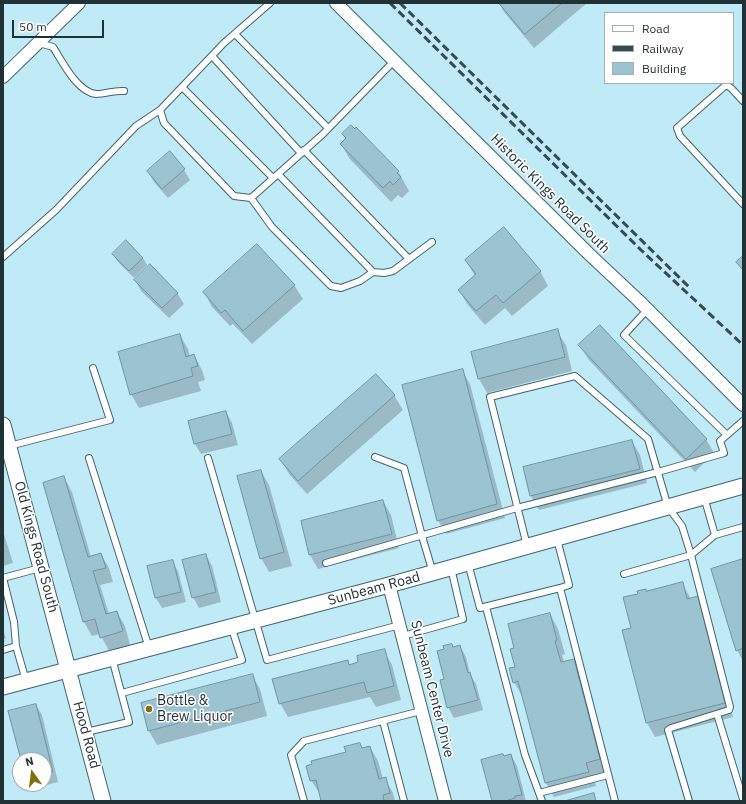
<!DOCTYPE html>
<html>
<head>
<meta charset="utf-8">
<style>
  body { margin:0 }
  #map { position:relative; width:746px; height:804px; overflow:hidden; background:#c1eaf7; font-family:"IBM Plex Sans",sans-serif }
  canvas { display:block }
  .frame { position:absolute; inset:0; border:4px solid #213237; pointer-events:none }
  .legend { position:absolute; left:604px; top:12px; width:130px; height:72px; box-sizing:border-box; background:#fff; border:1px solid #a6adaf; margin:0; padding:5px 7px; list-style:none; font-size:12px; color:#213237 }
  .legend li { display:flex; align-items:center; gap:8px; height:20px }
  .legend b { width:20px; border:1px solid #a6adaf }
  .north { position:absolute; left:12px; top:752px; width:40px; height:40px; box-sizing:border-box; background:#fff; border:1px solid #a6adaf; border-radius:50%; rotate:346deg; font-size:11px; font-weight:700; line-height:16px; text-align:center; color:#213237 }
  .north::after { content:''; display:block; margin:auto; width:14px; height:18px; background:#81700f; clip-path:polygon(50% 0,100% 100%,50% 72%,0 100%) }
  .scale { position:absolute; left:12px; top:20px; width:92px; height:18px; box-sizing:border-box; border:2px solid #213237; border-top:0; padding-left:5px; font-size:12px; line-height:14px; white-space:nowrap; color:#213237; -webkit-text-stroke:3px #fff; paint-order:stroke }
</style>
</head>
<body>
<div id="map">
<canvas width="746" height="804"></canvas>
<div class="frame"></div>
<ul class="legend">
<li><b style="height:5px;background:#fff"></b>Road</li>
<li><b style="height:5px;background:#364a51"></b>Railway</li>
<li><b style="height:11px;background:#9bc4d0"></b>Building</li>
</ul>
<div class="north">N</div>
<div class="scale">50 m</div>
</div>
<script>
const g = document.querySelector('canvas').getContext('2d');
g.lineJoin = 'round';
function fillPath(path, color) { g.fillStyle = color; g.fill(path, 'evenodd'); }
function trace(path, color, width, dash) { g.strokeStyle = color; g.lineWidth = width; g.lineCap = dash ? 'butt' : 'round'; g.setLineDash(dash || []); g.stroke(path); }
function drawText(font, color, halo, rows, align = 'center') {
  g.font = font + ' "IBM Plex Sans",sans-serif'; g.lineWidth = 3; g.setLineDash([]); g.textBaseline = 'middle'; g.strokeStyle = halo; g.fillStyle = color; for (const [text, x, y, turn = 0] of rows) {
    g.save(); g.translate(x, y); g.rotate((+turn || 0) * Math.PI / 180); g.textAlign = isNaN(turn) ? turn : align; if (halo) g.strokeText(text, 0, 0); g.fillText(text, 0, 0); g.restore();
  }
}
fillPath(new Path2D(`
  M499,3H587L534,48L504,12Z
  M343,134L398,171L409,191L402,198L398,195L391,202L349,158L341,144L346,139Z
  M184,170L190,180L168,198L154,182L148,172Z
  M113,254L143,258L147,265L134,278L117,261Z
  M466,261L540,271L548,286L512,316L505,308L485,325L467,304L459,290L475,276Z
  M135,280L177,293L184,304L169,318L141,291Z
  M294,285L303,299L252,344L233,324L230,326L212,307L204,292Z
  M557,331L566,345L572,371L487,393L479,379Z
  M180,335L188,349L190,357L194,355L202,370L205,380L198,382L201,391L139,408L131,394Z
  M580,345L706,439L714,453L695,472L588,359Z
  M462,370L470,384L505,518L446,534L438,520Z
  M394,395L403,410L307,494L289,474L281,460Z
  M226,412L232,423L238,445L201,454L195,444L189,422Z
  M632,441L640,455L647,483L539,510L531,496L524,468Z
  M261,471L269,485L292,566L269,572L261,558Z
  M64,477L72,492L91,557L101,554L109,568L113,582L100,585L109,614L117,612L125,626L130,645L109,651L100,634L92,636L84,622L44,483Z
  M383,501L391,515L399,548L318,569L310,555Z
  M3,531L13,563L3,566Z
  M206,555L212,566L221,602L199,608L193,597Z
  M743,560V661L737,650Z
  M172,561L178,571L186,602L162,608L156,598Z
  M682,583L691,599L697,598L706,612L733,717L655,737L647,723L633,629L647,592Z
  M550,614L558,629L565,654L562,655L564,662L573,660L581,674L607,773L594,777L596,786L554,797L546,783L523,696H522L514,682L516,667L515,649Z
  M3,630L6,638L4,639L5,642L3,643Z
  M460,646L466,657L470,674L476,684L483,710L454,718L448,707L446,680L445,650Z
  M384,651L392,665L401,700L376,707L370,697L288,717L280,703L347,661L350,665L360,663Z
  M252,675L260,689L267,716L157,745L149,731Z
  M36,705L42,715L58,782L32,789L30,784H44V760H22Z
  M360,744L363,749L370,747L378,761L383,779H385L393,793L395,801H322L320,794L311,780Z
  M511,755L517,766L526,801H493L504,757Z`), '#0003');
const building = new Path2D(`
  M499,3H562L525,34Z
  M351,125L355,129L356,127L399,171L397,173L401,177L393,185L390,181L383,188L340,144L346,138L342,134Z
  M170,151L185,169L162,189L147,171Z
  M504,227L541,271L503,303L496,295L476,311L458,290L476,274L465,260Z
  M126,240L143,258L129,271L112,254Z
  M257,244L295,285L243,331L225,310L221,313L203,292Z
  M743,256V270L736,262Z
  M150,264L178,293L162,308L134,280Z
  M600,325L707,439L686,459L578,345Z
  M558,329L565,357L478,379L471,352Z
  M180,334L186,357L194,354L198,366L191,368L193,376L130,395L118,352Z
  M463,369L497,504L437,521L402,385Z
  M376,374L395,395L298,481L279,459Z
  M226,411L232,434L194,444L188,421Z
  M632,440L640,469L530,496L523,467Z
  M261,470L284,552L260,559L237,476Z
  M64,476L88,557L101,553L106,568L93,571L106,614L117,611L123,631L100,638L95,619L83,622L43,483Z
  M383,500L392,534L309,555L301,521Z
  M206,554L216,592L192,598L182,560Z
  M743,559V648L736,651L711,569Z
  M173,560L181,592L155,598L147,566Z
  M683,582L687,599L698,596L725,703L646,723L622,630L631,628L623,597L638,594L637,591L646,589V591Z
  M550,613L557,640L555,641L561,662L574,659L600,759L586,763L589,772L545,783L518,681L513,683L509,668L515,667L510,649L514,648L508,624Z
  M452,644L453,647L460,645L468,673L470,672L478,700L447,708L440,680L444,679L437,651L444,649L443,646Z
  M385,649L394,686L367,693L364,682L279,704L272,679L348,660L349,665L358,662L357,656Z
  M253,674L260,702L148,731L141,703Z
  M36,704L53,772L44,774V760H21L8,711Z
  M360,743L362,748L370,746L379,779L386,777L390,793L383,795L384,801H321L316,780L310,781L306,766L312,764L311,761L346,752L344,747Z
  M503,754L504,756L511,754L522,795L515,796V798L505,801H492L481,760Z
  M594,793L596,801H565Z`);
fillPath(building, '#9bc4d0');
trace(building, '#6e95a1', 1);
const service = new Path2D(`
  M270,3L224,43L160,110L164,123L234,196L251,198L323,134L394,61
  M235,34L328,128
  M39,43L53,47C62,61 77,92 96,94C106,94 114,90 124,91
  M212,56L301,153
  M182,87L273,178
  M743,101L731,88L726,85L677,128L680,136L743,204
  M304,150L409,259
  M278,174L373,272
  M251,198L272,227L331,286L341,288L360,281L373,272L384,273L393,271L432,242
  M3,257L56,210L136,126L160,110
  M647,310L624,335L727,435
  M9,446L110,420L93,368
  M375,457L404,468L422,536L433,573
  M89,458L149,648
  M208,458L267,660L400,625
  M704,497L715,535L743,527
  M527,546L490,397L575,376L648,439L668,507L682,526L691,555L624,574
  M326,563L517,508L658,472L724,453L720,441L743,421
  M468,563L480,608L560,588L569,585L557,539
  M3,578L14,622L16,646
  M3,578L40,568
  M560,588L615,801
  M486,607L525,755L542,801
  M403,636L463,619L451,568
  M3,650L16,646L26,681
  M122,693L242,660L231,626
  M717,714L743,799
  M383,721L404,801
  M86,732L129,722L112,658
  M539,793L608,775
  M304,801L291,755L304,741L421,711
  M689,801L668,730L671,728L729,710L730,707L691,555L715,535`);
const minor = new Path2D(`
  M336,3L589,254L638,300L743,405
  M3,77L79,3
  M389,585L445,801`);
const tertiary = new Path2D(`
  M3,425L103,801
  M3,687L389,585L743,486`);
trace(service, '#3f6570', 8);
trace(minor, '#3f6570', 14);
trace(tertiary, '#3f6570', 17);
trace(service, '#fff', 6);
trace(minor, '#fff', 12);
trace(tertiary, '#fff', 15);
trace(new Path2D(`
  M390,3L641,250L743,345
  M400,3L691,289`), '#364a51', 3, [8, 4]);
for (const [x, y, r, color] of [
  [149,709,4,"#81700f"]
]) { const dot = new Path2D(); dot.arc(x, y, r, 0, 2 * Math.PI); g.fillStyle = color; g.fill(dot); trace(dot, '#fff', 1.5); }
drawText('14px', '#213237', '#fff', [
  ["Historic Kings Road South",550,194,45],
  ["Old Kings Road South",36,547,75],
  ["Sunbeam Road",374,589,-15],
  ["Sunbeam Center Drive",432,689,76],
  ["Hood Road",86,735,75]
]);
drawText('14px', '#213237', '#fff', [
  ["Bottle &",157,701],
  ["Brew Liquor",157,717]
], 'left');
</script>
</body>
</html>
